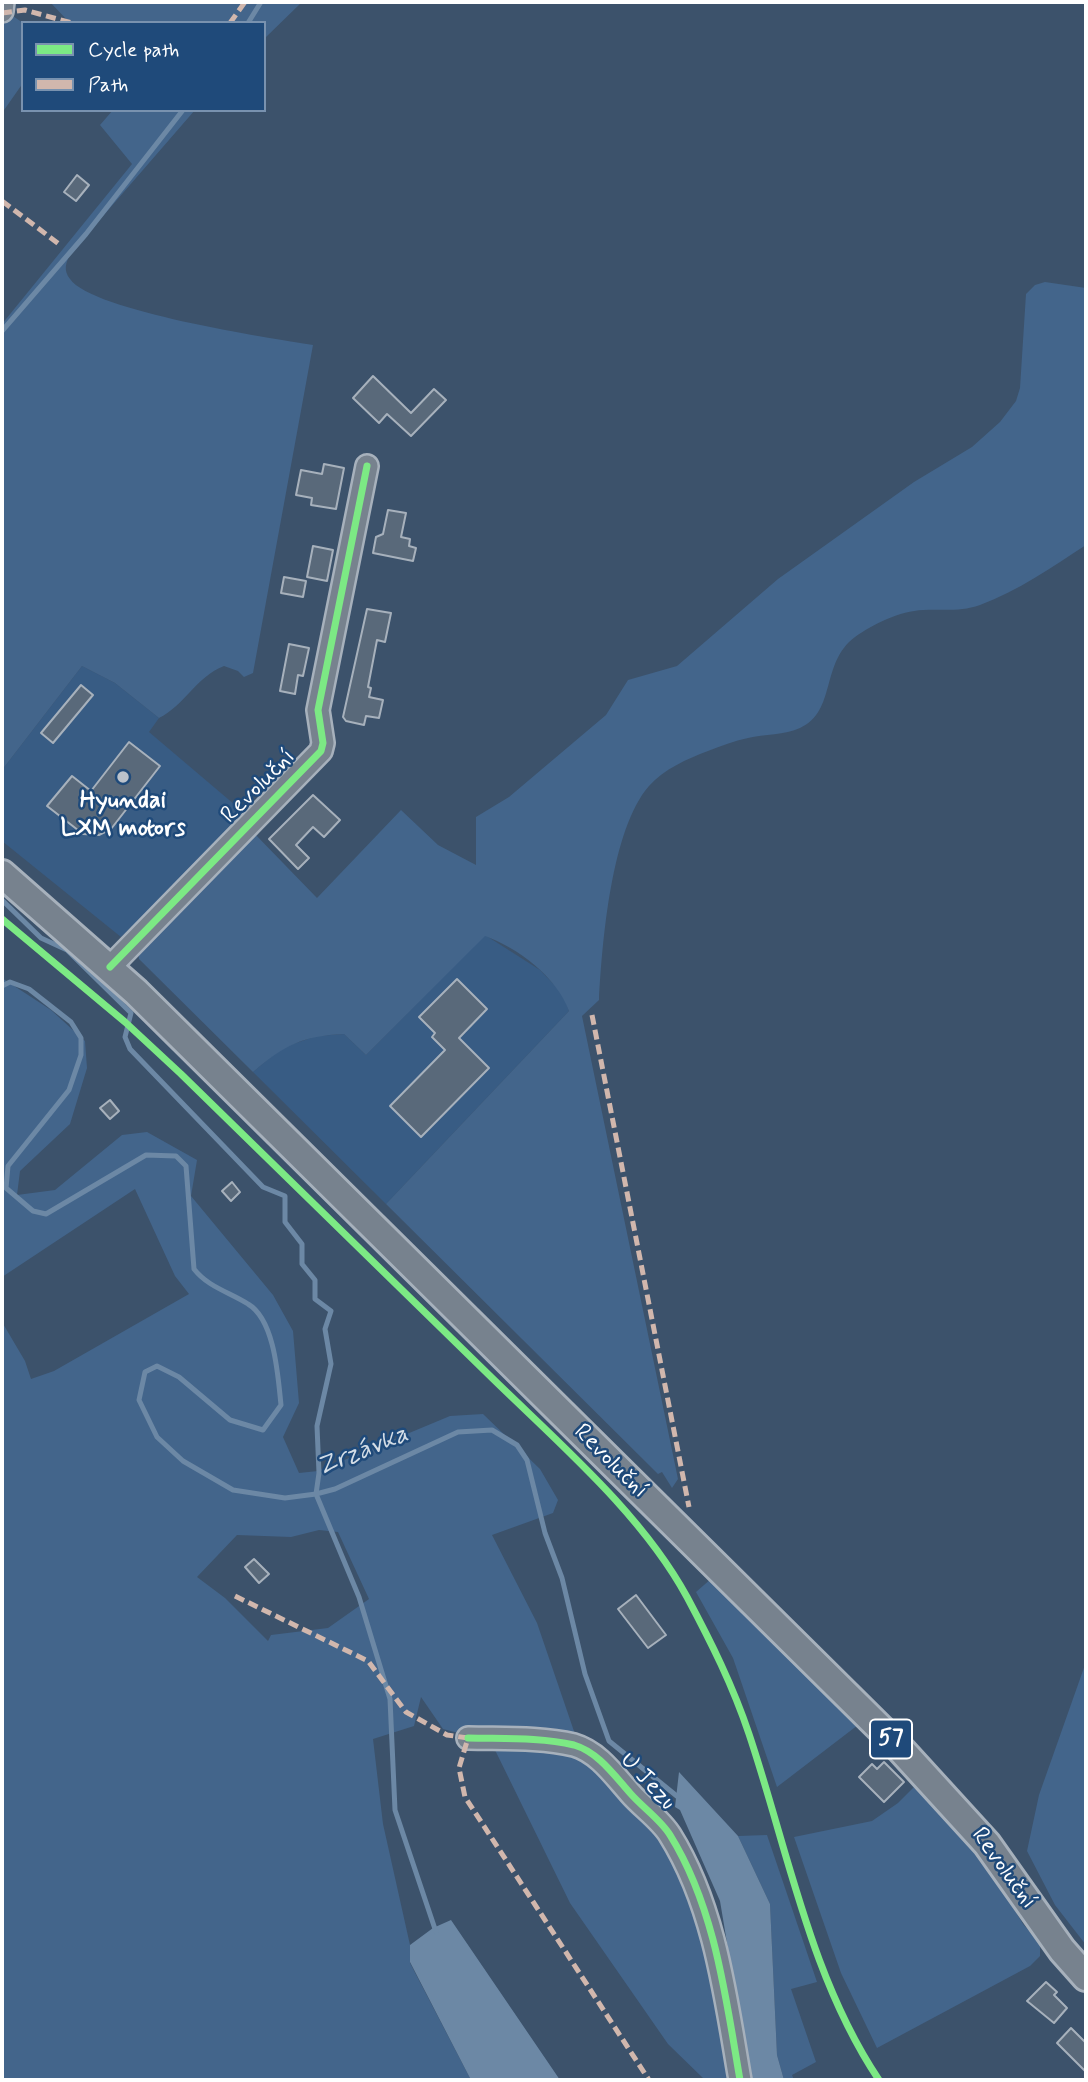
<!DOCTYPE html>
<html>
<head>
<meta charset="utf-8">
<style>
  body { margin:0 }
  #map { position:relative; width:1088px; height:2082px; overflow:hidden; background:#3c526b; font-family:Mynerve,sans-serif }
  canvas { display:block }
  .frame { position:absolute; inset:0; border:4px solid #fff; pointer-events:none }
  .legend { position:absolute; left:21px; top:21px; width:245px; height:91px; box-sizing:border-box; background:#1f4a7a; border:2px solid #7992af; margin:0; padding:9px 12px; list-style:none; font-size:21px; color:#fff }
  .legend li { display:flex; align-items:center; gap:14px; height:35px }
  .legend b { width:35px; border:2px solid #7992af }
</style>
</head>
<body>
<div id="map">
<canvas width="1088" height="2082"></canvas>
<div class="frame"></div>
<ul class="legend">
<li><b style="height:9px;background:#7ce984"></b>Cycle path</li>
<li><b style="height:9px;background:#d1b7ad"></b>Path</li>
</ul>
</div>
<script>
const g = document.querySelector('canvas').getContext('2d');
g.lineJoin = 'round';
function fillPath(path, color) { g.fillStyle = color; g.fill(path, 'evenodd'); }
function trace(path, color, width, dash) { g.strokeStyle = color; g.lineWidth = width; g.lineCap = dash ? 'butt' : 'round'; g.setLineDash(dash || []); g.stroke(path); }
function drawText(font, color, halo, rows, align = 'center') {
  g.font = font + ' Mynerve,sans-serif'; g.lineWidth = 5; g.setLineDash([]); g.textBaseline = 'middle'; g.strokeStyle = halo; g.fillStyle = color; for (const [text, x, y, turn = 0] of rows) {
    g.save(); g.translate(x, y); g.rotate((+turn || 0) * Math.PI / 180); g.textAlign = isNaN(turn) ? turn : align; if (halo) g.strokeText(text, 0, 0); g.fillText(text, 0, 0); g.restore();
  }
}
fillPath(new Path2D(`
  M82,666L115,683L159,718L149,732L248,816L121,937L2,841V770Z
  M485,935L540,970L563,994L569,1011L386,1204L253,1072L281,1048L317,1036L344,1034L366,1055Z`), '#385c84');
fillPath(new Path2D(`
  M50,2H302L264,39V23H76L68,21Z
  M10,14L23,23V83L2,113V24Z
  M113,110H195L70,254C66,263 63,270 70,279C92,311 269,338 313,345L253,673L244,677L238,671L224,666C196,677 185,705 159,718L115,683L82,666L2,770V324L132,164L100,125Z
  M1045,282L1086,288V545C1052,567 1018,591 980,605C960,612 944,609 923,610C900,611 873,624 855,637C820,663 837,711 800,728C785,735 764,734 748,738C734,741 721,746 708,751C687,759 664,769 649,786C611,829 602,944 599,1000L582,1016L678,1479L672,1488L662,1472L658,1474L386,1204L569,1011C557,977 518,948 485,936L366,1055L344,1034C303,1036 284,1045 253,1072L139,959L138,952L252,831L317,898L401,810L438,845L476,865V817L509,797L606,715L628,680L677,666L778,579L914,482L972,447L1000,422L1016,401L1020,388L1026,294L1035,285Z
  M2,978L51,1010L85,1041L87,1068L70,1124L20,1171L17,1195L55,1190L122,1135L147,1132L197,1160L191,1196L273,1295L293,1331L299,1403L283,1437L299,1473L318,1471L450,1416L483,1414L540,1469L558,1500L553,1513L492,1535L537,1623L577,1740L462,1734L443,1729L421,1697L414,1726L373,1739L383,1824L410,1945V1963L471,2080H2V1322L25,1361L31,1379L54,1371L189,1294L175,1276L135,1189L2,1277ZM319,1530L338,1532L369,1599L328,1628L271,1635L268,1641L225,1598L197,1577L237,1535L291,1537Z
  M712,1578L858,1725L777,1787L733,1658L696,1592Z
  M1086,1662V1945L1055,1905L1027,1851L1039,1795Z
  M529,1748L561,1751L583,1758L599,1768L657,1831L680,1872L702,1932L733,2078L731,2080H705L668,2044L570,1903L495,1750Z
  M917,1784L984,1859L1023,1924L1040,1943V1956L1030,1966L877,2048L841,1973L794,1837L872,1821L898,1803Z
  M767,1835L817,1982L791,1989L816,2062L792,2075L794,2080H784L777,2055L770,1904L738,1836Z`), '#43658b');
fillPath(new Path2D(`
  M679,1772L738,1836L770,1904L777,2055L784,2080H750L720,1901L680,1810L675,1807Z
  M451,1920L560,2080H471L410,1962V1945L433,1928Z`), '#6c88a5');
trace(new Path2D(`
  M248,23L261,2
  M2,331L86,234L183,110
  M2,900L41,938L67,950L131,1013L125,1037L130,1049L263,1187L285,1196V1222L302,1244V1264L315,1280V1299L331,1311L325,1329L331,1364L317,1426L319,1473L316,1494L359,1597L390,1699L395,1810L436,1932
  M2,986L10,982L29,989L71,1022L81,1038V1055L69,1090L8,1166L6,1188L33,1211L46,1214L146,1155L176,1156L186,1166L194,1269C208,1287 229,1292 248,1304C275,1320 278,1377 281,1405L263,1430L230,1420L179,1377L157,1366L145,1372L139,1400L157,1437L183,1461L233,1490L285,1498L316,1494L335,1489L458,1432L492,1430L517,1445L527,1460L545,1533L562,1578L585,1674L609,1741L678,1797`), '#6c88a5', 5);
const building = new Path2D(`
  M77,175L89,185L76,201L64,192Z
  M373,376L411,413L434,389L446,400L411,436L387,414L379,423L353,398Z
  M324,464L344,468L336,509L311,505L312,498L296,495L301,470L322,474Z
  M388,510L406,513L401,537L410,539L409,546L416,548L413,561L373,553L376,537L383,534Z
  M313,546L333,550L327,581L307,577Z
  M284,577L306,581L303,597L281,593Z
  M367,609L391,613L385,642L377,640L368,687L371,688L369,697L383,700L379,718L366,716L364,725L346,721L343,717Z
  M289,644L309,648L303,676L298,675L295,694L280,691Z
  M81,685L93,695L53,743L41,733Z
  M129,742L160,766L111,829L99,835L83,834L47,806L72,776L91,791Z
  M313,795L340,820L324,837L313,827L296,845L309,858L298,869L269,839Z
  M457,979L487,1009L459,1038L489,1068L421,1137L390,1106L445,1050L432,1037L435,1033L419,1017Z
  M110,1100L119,1111L110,1119L100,1108Z
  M232,1182L240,1192L231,1201L222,1191Z
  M254,1559L269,1574L259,1583L245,1567Z
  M636,1595L666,1635L648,1648L618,1609Z
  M884,1762L904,1782L884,1802L859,1777L872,1764L877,1769Z
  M1046,1982L1057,1992L1054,1995L1067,2008L1054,2023L1027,2001Z
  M1071,2028L1086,2043V2072L1057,2043Z`);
fillPath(building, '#59697a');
trace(building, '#a7b1bc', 2);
const minor = new Path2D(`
  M2,11L3,2
  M110,967L321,751L323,743L318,710L367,466
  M468,1738C502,1739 540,1737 574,1745C598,1752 614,1775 630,1793C642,1807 661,1820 670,1835C715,1907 726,1999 740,2080`);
const major = new Path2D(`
  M2,874L136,992L893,1741L987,1844L1062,1950L1086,1977`);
trace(minor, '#a7b1bc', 26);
trace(major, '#a7b1bc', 32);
trace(minor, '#77828e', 21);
trace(major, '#77828e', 26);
trace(new Path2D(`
  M2,13L25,10L72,23
  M230,23L245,2
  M2,201L59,244
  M592,1015L689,1507
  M235,1596L368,1661L406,1712L447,1735L468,1738L459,1768L465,1797L649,2080`), '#d1b7ad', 5, [10, 5]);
trace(new Path2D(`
  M2,919L125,1022L181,1074C283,1173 385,1273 487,1373C555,1440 641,1512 687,1597C711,1642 733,1686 749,1734C788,1850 810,1977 879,2080
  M110,967L321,751L323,743L318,710L367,466
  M468,1738C502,1739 540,1737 574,1745C598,1752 614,1775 630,1793C642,1807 661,1820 670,1835C715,1907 726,1999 740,2080`), '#7ce984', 7);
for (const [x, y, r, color] of [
  [123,777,7,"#bbc2cb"]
]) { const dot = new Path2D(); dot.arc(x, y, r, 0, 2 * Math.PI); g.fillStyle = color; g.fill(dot); trace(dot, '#1f4a7a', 2.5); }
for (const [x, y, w] of [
  [891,1739,42]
]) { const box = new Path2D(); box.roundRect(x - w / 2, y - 19.5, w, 39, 5); g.fillStyle = '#1f4a7a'; g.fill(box); trace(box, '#fff', 2); }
drawText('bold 23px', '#fff', null, [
  ["57",891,1739]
]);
drawText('24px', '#fff', '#1f4a7a', [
  ["Revoluční",259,787,-45],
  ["Revoluční",610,1462,45],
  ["U Jezu",647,1782,47],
  ["Revoluční",1003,1869,54]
]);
drawText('bold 24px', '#fff', '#1f4a7a', [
  ["Hyundai",123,802],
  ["LXM motors",123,830]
]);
drawText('italic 26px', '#d4dde6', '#1f4a7a', [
  ["Zrzávka",363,1452,-22]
]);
</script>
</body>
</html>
